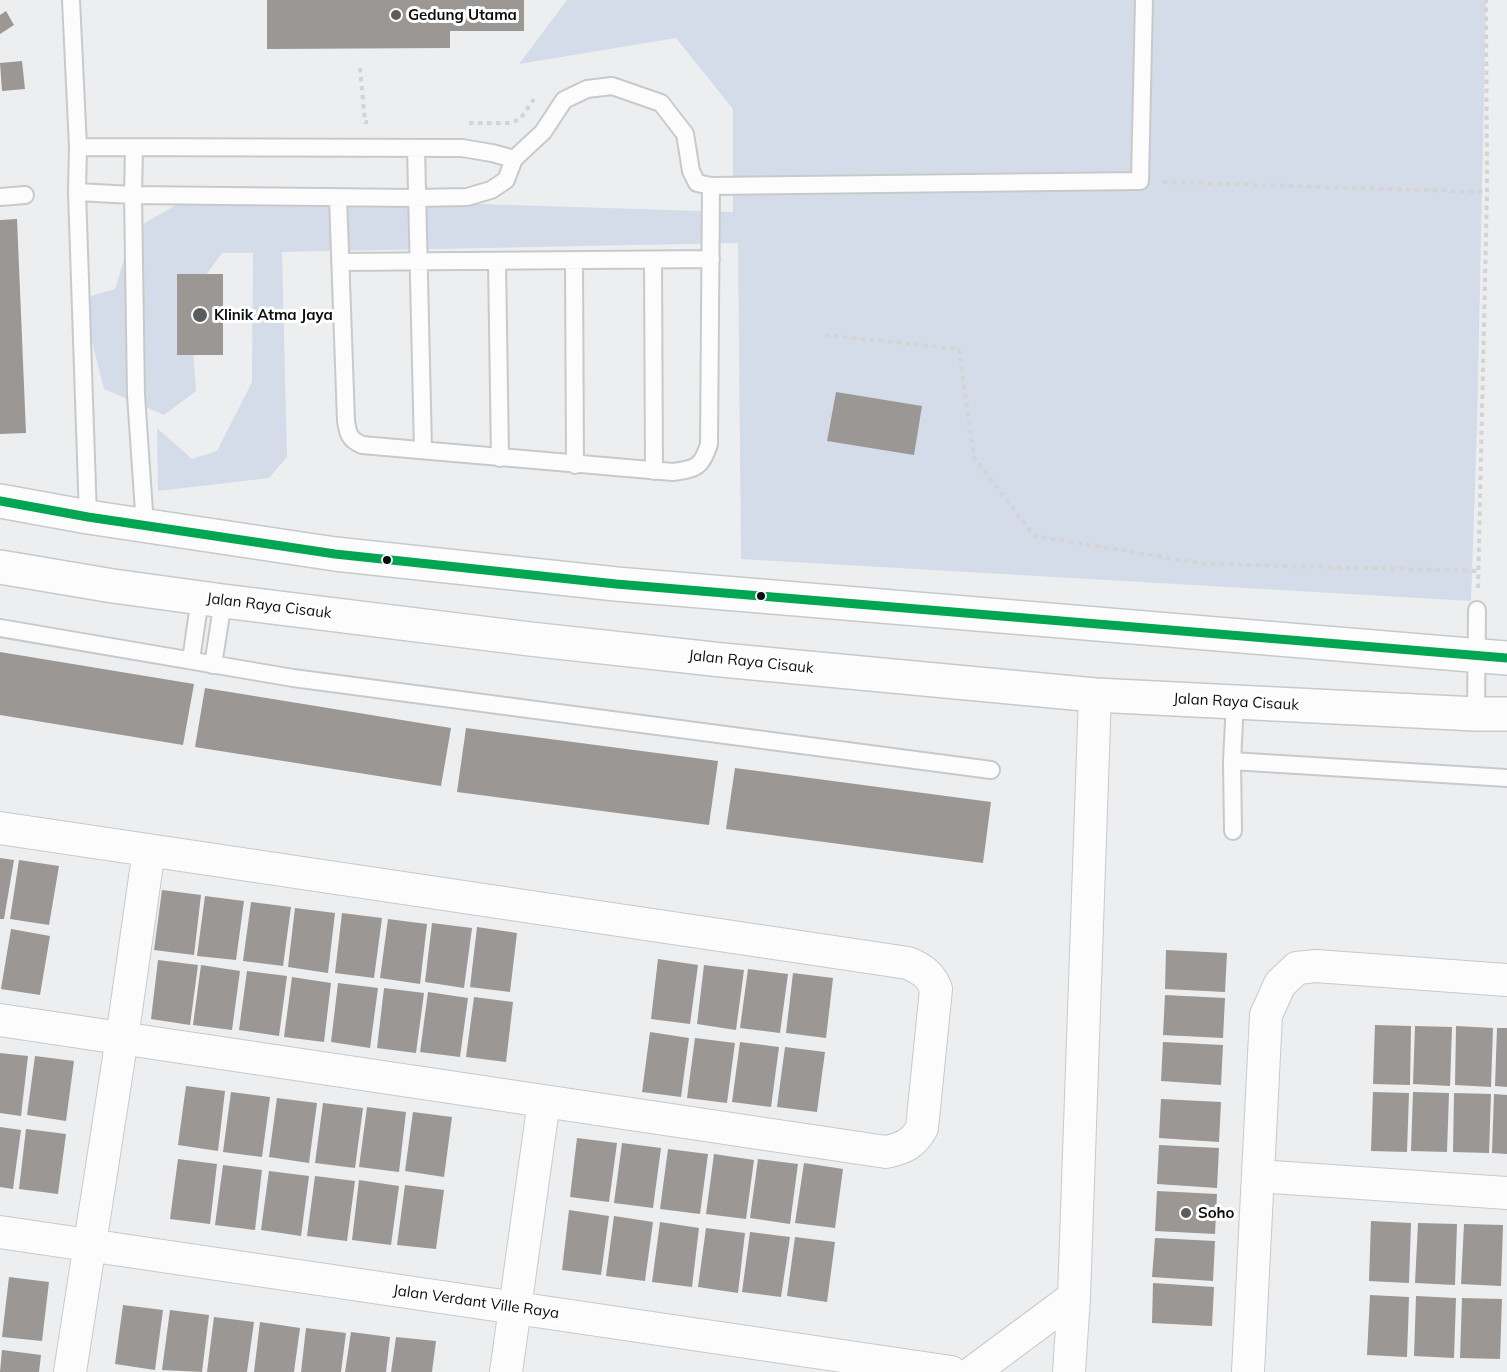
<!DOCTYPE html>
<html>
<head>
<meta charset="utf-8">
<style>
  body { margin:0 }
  canvas { display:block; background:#edeef0 }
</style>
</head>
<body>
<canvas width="1507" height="1372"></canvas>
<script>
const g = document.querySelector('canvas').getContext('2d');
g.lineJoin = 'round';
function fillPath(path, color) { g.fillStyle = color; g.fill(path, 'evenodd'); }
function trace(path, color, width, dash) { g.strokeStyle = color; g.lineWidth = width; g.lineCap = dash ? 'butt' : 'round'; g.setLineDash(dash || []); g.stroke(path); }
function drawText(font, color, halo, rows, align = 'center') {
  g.font = font + ' Mulish,sans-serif'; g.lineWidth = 6; g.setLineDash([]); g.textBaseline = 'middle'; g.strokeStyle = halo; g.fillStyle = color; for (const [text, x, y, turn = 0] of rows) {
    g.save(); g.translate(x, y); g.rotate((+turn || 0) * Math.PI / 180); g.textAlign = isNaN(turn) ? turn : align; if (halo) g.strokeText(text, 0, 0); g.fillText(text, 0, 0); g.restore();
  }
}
fillPath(new Path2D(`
  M567,0H1486L1477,428L1471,601L741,559L738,243L282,252L287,457L269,478L158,491L157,428L192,459L217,451L252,382L253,253H222L189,298L196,391L164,415L104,389L81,299L115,289L133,230L193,195L733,212V109L676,38L519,64Z`), '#d5dce9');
fillPath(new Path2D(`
  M267,0H524V31H450V48L267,49Z
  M6,11L14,25L0,34V15Z
  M22,61L25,89L2,91L0,63Z
  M17,219L26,433L0,434V220Z
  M177,274H223V355H177Z
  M836,392L922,406L914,455L827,441Z
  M0,652L194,684L183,745L0,715Z
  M205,688L451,728L441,786L195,747Z
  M466,728L718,761L709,825L457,792Z
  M735,768L991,802L983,863L726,829Z
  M0,858L14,860L4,919H0Z
  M19,860L59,866L49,925L10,919Z
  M162,890L201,895L194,955L154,950Z
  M205,896L244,901L236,960L197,956Z
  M251,902L291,907L283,966L243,961Z
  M295,908L335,913L328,973L288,967Z
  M342,913L382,918L374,978L335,973Z
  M388,919L427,924L420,984L380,978Z
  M432,923L472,928L464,988L425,982Z
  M477,927L517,933L510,992L470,987Z
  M11,929L50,936L40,995L1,989Z
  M1166,950L1227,953L1225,992L1165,989Z
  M658,959L698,965L690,1024L651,1019Z
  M158,960L198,965L190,1025L151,1019Z
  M201,965L240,971L232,1030L193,1025Z
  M704,965L744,970L736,1030L697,1024Z
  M748,969L788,974L780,1033L740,1028Z
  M247,971L287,976L279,1036L239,1030Z
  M793,973L833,978L826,1038L786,1033Z
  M292,977L331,983L324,1042L284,1037Z
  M338,983L378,988L370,1048L331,1042Z
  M384,988L424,993L416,1053L377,1048Z
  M428,992L468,998L460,1057L420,1052Z
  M1165,995L1225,998L1223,1038L1163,1035Z
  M474,997L513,1002L506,1062L466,1057Z
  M1375,1025L1411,1026L1410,1085L1373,1084Z
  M1415,1026L1452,1027L1450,1086L1413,1084Z
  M1456,1026L1493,1028L1491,1087L1455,1085Z
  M1497,1028H1507V1087L1495,1086Z
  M650,1032L689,1038L681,1097L642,1092Z
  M695,1038L735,1043L727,1103L687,1098Z
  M740,1042L779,1047L771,1107L732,1102Z
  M1163,1042L1223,1045L1221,1085L1161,1081Z
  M785,1047L825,1052L817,1112L777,1107Z
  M0,1053L28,1056L21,1116L0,1113Z
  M35,1056L74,1061L66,1121L27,1115Z
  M186,1086L225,1091L218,1151L178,1145Z
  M231,1092L270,1097L262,1157L223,1152Z
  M1373,1092L1409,1093L1407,1152L1371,1151Z
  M1413,1092L1449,1093L1447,1152L1411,1151Z
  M1454,1093L1491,1094L1489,1153L1453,1152Z
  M1494,1094L1507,1095V1154L1492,1153Z
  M277,1098L317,1103L309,1163L269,1157Z
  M1161,1099L1221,1102L1219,1142L1159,1138Z
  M323,1103L363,1108L355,1168L315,1163Z
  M367,1107L406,1112L399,1172L359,1167Z
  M413,1112L452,1117L444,1177L405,1171Z
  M0,1127L21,1130L13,1189L0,1187Z
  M26,1129L66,1134L58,1194L19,1189Z
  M577,1138L617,1143L609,1202L570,1197Z
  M622,1143L661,1148L653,1208L614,1203Z
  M1159,1145L1219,1148L1217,1188L1157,1184Z
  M668,1149L708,1154L700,1214L660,1209Z
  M714,1154L754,1160L746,1219L706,1214Z
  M178,1159L217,1164L210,1224L170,1219Z
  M758,1159L798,1164L790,1224L750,1218Z
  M804,1163L843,1169L835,1228L795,1223Z
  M223,1165L262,1170L255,1230L215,1225Z
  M269,1171L309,1176L301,1236L261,1230Z
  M315,1176L355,1181L347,1241L307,1236Z
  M359,1180L399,1186L391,1245L352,1240Z
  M405,1185L444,1190L436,1249L397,1245Z
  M1157,1191L1217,1194L1215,1234L1155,1231Z
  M569,1210L609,1216L601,1275L562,1270Z
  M614,1216L653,1222L645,1281L606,1276Z
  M1371,1221L1411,1223L1409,1283L1369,1281Z
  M660,1222L699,1228L692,1287L652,1282Z
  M1418,1223L1457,1224L1455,1285L1415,1283Z
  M1464,1224L1503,1225L1501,1286L1461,1284Z
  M706,1228L745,1233L738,1293L698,1287Z
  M750,1232L790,1237L781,1297L742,1292Z
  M795,1237L835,1242L827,1302L787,1296Z
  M1155,1238L1215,1241L1213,1281L1152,1277Z
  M9,1277L49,1282L42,1341L2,1337Z
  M1153,1283L1214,1287L1212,1326L1152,1323Z
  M1370,1295L1409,1297L1407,1357L1367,1355Z
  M1416,1296L1456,1298L1454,1358L1414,1356Z
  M1462,1298L1502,1299L1500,1359L1460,1358Z
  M123,1305L163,1310L155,1370L115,1364Z
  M170,1310L209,1315L202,1372L162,1370Z
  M214,1317L254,1322L247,1372H207Z
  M260,1322L300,1328L294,1372H254Z
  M306,1328L346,1333L341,1372H301Z
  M351,1332L390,1337L386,1372H345Z
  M396,1337L436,1341L432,1372H391Z
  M2,1350L41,1355L39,1372H0Z`), '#9b9795');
const lane = new Path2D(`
  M71,0L78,147L77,192L88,517
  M78,147L462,148L492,153L514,159
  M134,147L133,195L136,395L145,526
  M416,148L423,450
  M77,192L133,195L415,198L467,197L491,190L506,180L514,159L543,132L564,100L587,89L612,86L661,103L685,134L691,171L697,183L711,186L1140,181L1144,0
  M0,197L25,195
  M338,197L346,421C348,434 349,439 362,445L673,472C696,469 702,467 709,444L711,186
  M653,260L654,471
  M497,261L500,458
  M574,261L575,465
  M340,262L711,259
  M0,628L293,678L991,770
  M191,660L200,598
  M213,665L223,601
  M1476,714L1477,610
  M1232,761L1507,778
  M1233,831L1232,761L1235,702`);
const street = new Path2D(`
  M0,828L908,963C922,969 931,975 936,989L922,1128C913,1144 904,1148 886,1152L0,1020
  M1258,1176L1507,1193
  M0,1232L951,1372
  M70,1372L122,1038L149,850
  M506,1372L544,1101
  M973,1372L1074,1297
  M1069,1372L1074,1297L1095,695
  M1248,1372L1266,1015L1280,984L1297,968L1316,966L1507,980`);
const secondary = new Path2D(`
  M0,501L88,517L335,554L616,584L1507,658
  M0,567L113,586L223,601L530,639L722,660L1095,695L1476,714H1507`);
trace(lane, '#c8c9ca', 20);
trace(street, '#c8c9ca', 34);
trace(secondary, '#c8c9ca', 36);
trace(new Path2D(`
  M360,68L365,122H368
  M469,123H510L520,119L534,99
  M1163,182L1487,192
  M825,335L959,349L974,457L1034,536L1206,564L1479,571
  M1478,588L1487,192L1486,0`), '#d4d4d5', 4, [4.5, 4.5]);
trace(lane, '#fcfcfd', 16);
trace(street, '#fcfcfd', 32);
trace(secondary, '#fcfcfd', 33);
trace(new Path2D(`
  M0,501L88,517L335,554L616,584L1507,658`), '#00a651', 9);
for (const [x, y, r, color] of [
  [396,15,6,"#5b5c5e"],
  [200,315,8,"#5b5c5e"],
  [387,560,5,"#0d0e0f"],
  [761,596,5,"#0d0e0f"],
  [1186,1213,6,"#5b5c5e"]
]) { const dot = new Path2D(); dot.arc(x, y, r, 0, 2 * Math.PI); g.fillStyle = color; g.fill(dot); trace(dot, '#fff', 2); }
drawText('bold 15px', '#0d0e0f', '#fff', [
  ["Gedung Utama",408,15],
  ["Klinik Atma Jaya",214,315],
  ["Soho",1198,1213]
], 'left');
drawText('15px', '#0d0e0f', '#fff', [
  ["Jalan Raya Cisauk",269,606,7],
  ["Jalan Raya Cisauk",751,662,6],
  ["Jalan Raya Cisauk",1236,702,3],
  ["Jalan Verdant Ville Raya",476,1302,8]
]);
</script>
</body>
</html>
